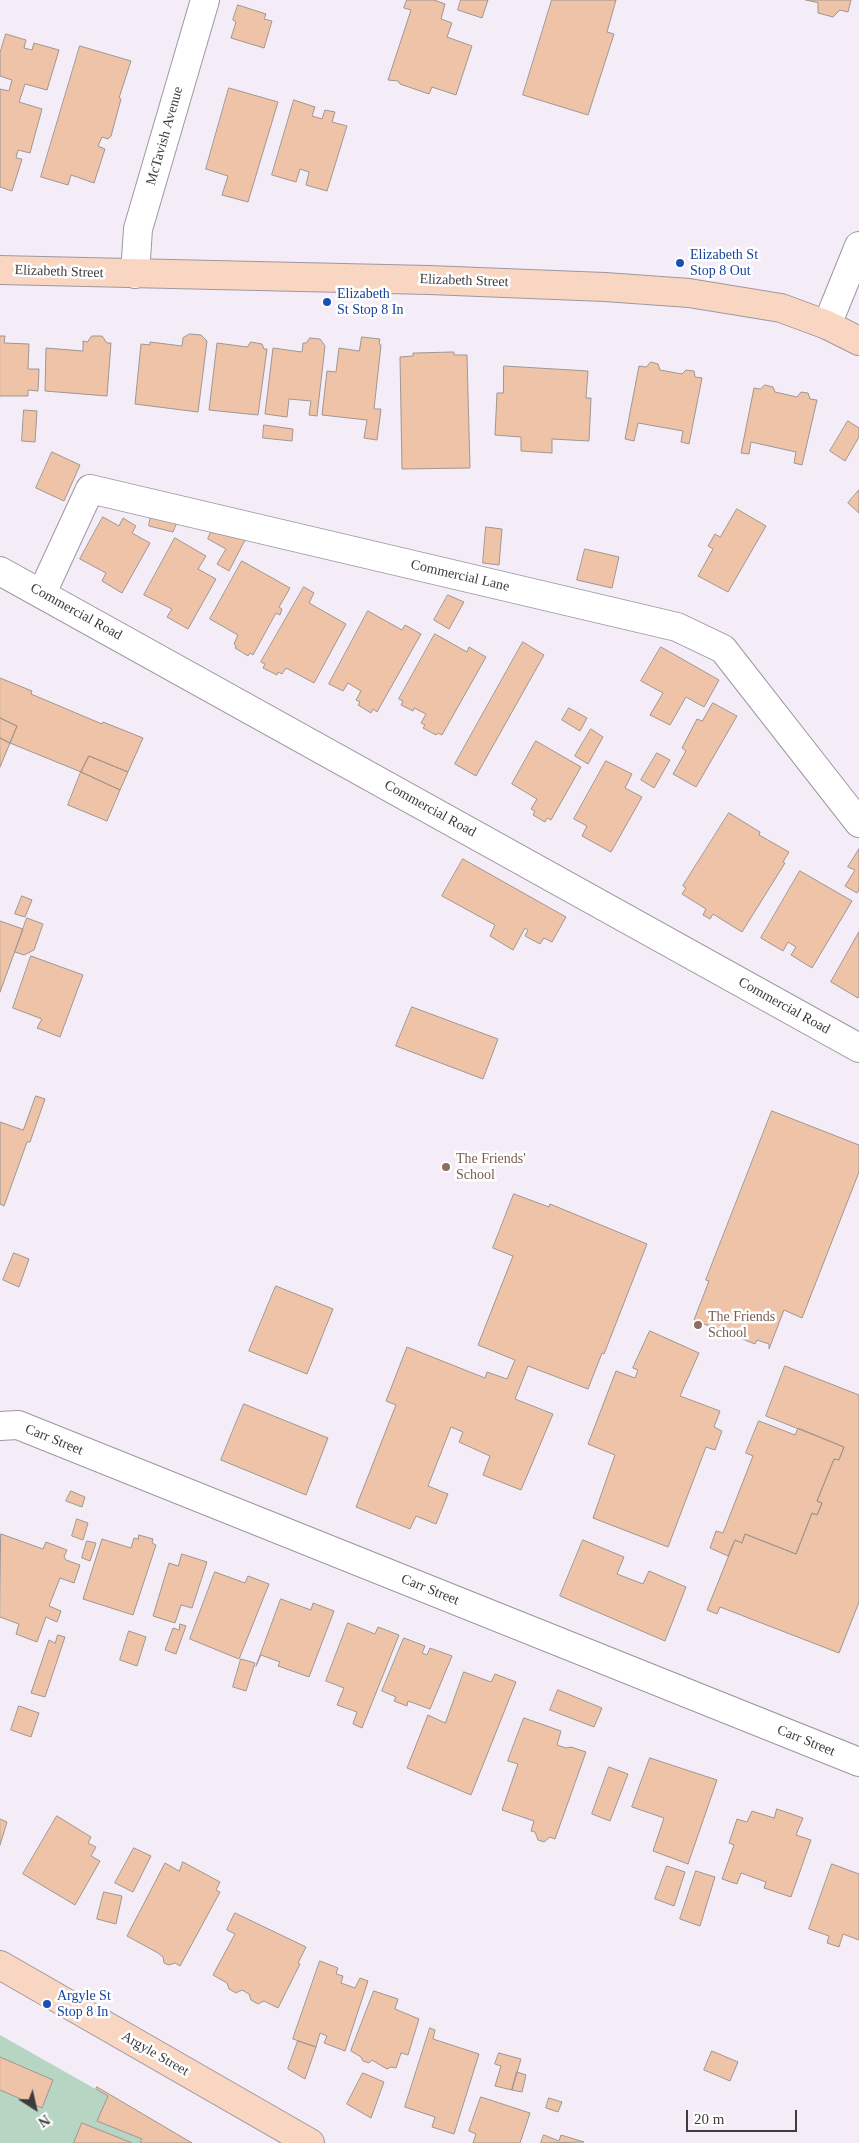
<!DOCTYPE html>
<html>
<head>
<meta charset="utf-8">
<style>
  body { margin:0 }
  #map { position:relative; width:859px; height:2143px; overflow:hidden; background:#f4edf7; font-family:"Times New Roman",serif }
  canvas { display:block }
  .north { position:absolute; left:10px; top:2083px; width:50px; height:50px; -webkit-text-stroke:4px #fff; paint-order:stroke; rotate:145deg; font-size:14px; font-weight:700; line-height:20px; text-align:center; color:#3e3b3e }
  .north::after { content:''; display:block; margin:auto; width:18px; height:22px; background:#3e3b3e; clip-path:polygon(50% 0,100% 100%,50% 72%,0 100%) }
  .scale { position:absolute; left:686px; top:2110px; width:111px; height:22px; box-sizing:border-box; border:2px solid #3e3b3e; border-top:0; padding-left:6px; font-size:15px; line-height:18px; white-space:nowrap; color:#3e3b3e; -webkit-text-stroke:4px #fff; paint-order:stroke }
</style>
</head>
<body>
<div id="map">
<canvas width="859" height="2143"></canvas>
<div class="north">N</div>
<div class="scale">20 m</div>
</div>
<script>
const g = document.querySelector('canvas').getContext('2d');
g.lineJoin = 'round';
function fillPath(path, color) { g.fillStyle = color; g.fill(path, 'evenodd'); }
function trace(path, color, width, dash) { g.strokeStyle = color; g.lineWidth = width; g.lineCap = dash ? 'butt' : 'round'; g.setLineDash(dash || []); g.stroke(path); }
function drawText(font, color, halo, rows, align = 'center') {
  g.font = font + ' "Times New Roman",serif'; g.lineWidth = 5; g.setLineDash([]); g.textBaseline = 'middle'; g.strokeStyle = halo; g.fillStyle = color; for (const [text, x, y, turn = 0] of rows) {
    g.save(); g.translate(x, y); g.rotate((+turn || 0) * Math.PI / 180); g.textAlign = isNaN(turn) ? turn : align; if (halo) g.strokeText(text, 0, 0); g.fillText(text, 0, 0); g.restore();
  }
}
fillPath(new Path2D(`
  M0,2035L191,2143H0Z`), '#b6d6c3');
const building = new Path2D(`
  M407,0H434L445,4L441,19L452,23L447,37L472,46L456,95L432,87L429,94L400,84L398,81L388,80L411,10L404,8Z
  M461,0H488L482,18L458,10Z
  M552,0H616L607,32L614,34L588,115L523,95Z
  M806,0H851L848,12L840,10L833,17L818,13V3Z
  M238,5L266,14L264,19L272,21L264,48L231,38L236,22L233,20Z
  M6,34L26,40L24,48L32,50L34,43L59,50L47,90L25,84L19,102L42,109L30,153L18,150L16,158L22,159L12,191L0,187V89L9,91L12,80L0,76V53Z
  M80,46L131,61L119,98L121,99L111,136L108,139L102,137L98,146L105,149L94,183L71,175L68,185L41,177Z
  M229,88L278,102L248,202L222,195L228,176L206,169Z
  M294,100L315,107L312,116L322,119L325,110L335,112L332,122L347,126L327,191L306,185L309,172L300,169L296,182L272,175Z
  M190,334L201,335L207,341L198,412L135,404L141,344L150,345V342L182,346L183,338Z
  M0,336H5L4,343L29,344L28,369H39L38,391L28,390V396H0Z
  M92,336H102L107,343H111L107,396L45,391L46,348L83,351V341L87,342Z
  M362,337L380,339L379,344L381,345L374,409H381L377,440L364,438L367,420L322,415L327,371L336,372L339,348L359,351Z
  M310,338L320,339L325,346L317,416L309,415L311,401L289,399L287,417L265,414L273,348L302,352L303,343H306Z
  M251,342L262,344L264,349H267L258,415L209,410L217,343L247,347Z
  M452,352H454V355H467L470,468L402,469L400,357L413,356V353H415Z
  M651,362L658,364L660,370L682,374L686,370L694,371L695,377L702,378L689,444L681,442L683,431L638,423L634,441L625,439L639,366L646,367Z
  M504,366L588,371L586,398H591L589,441L552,439V453L521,451V437L495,435L497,393H503Z
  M765,385L773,387L775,392L797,397L801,392L808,393L810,399L817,400L802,465L794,463L796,452L751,442L749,454L741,453L754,388L760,389Z
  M24,410L37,411L35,442L22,441Z
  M848,421L859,428V437L845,461L830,451Z
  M264,425L293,429L292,441L263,438Z
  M52,452L80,465L64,501L36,488Z
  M859,490V513L848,503Z
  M737,509L766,526L728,592L698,576L713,549L708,546L715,534L720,537Z
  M151,515L177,522L173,532L149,526Z
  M103,517L119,526L123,518L136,526L132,533L150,543L122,593L102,581L106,573L80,559Z
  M486,527L502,529L499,565L483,563Z
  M211,532L245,540L229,571L217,564L226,549L208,539Z
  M175,538L206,556L198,569L216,579L188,629L167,617L172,609L144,595Z
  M585,549L619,557L612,588L577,580Z
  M242,561L290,588L279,607L282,609L280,615L276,613L253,655L250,653L248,656L235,648L236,646L234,644L238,635L210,619Z
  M304,587L314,593L309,603L346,624L314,683L286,668L282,674L278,672L277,675L263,668L265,664L261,662Z
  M448,595L464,602L449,629L434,620Z
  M368,611L402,630L405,625L421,634L377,712L373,709L371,713L358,705L360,702L356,700L361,691L348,683L343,691L329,684Z
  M435,634L467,652L469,647L486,657L442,735L438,733L436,735L423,728L425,725L421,723L426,714L414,708L413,711L401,705L403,701L399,699Z
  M523,642L544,655L476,776L455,764Z
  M661,647L719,680L704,707L686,697L670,725L650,715L663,693L641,681Z
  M0,678L32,691L31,694L102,724L103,722L143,738L128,772L89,756L81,772L10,743L17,726L0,718Z
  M713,703L737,716L696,787L673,774L686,751L682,748L697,719L702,721Z
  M569,708L587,718L580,731L562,720Z
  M0,718L17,726L10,743L0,738Z
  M591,729L603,737L588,764L575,756Z
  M0,738L10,743L0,767Z
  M536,741L581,767L551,820L547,818L545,822L533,815L535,811L531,809L537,799L512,784Z
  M657,753L670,760L654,788L641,780Z
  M89,756L128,772L120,790L81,772Z
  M606,761L632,774L625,788L642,797L611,852L582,836L587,826L574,819Z
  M81,772L120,790L107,821L68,805Z
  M729,813L760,832L759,835L789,852L783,862L785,863L742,932L713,914L710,919L703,915L706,909L682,894L686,888L683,886Z
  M859,849V890L857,893L845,886L855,870L848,867Z
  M463,859L566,917L552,942L544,938L540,944L525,936L528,930L525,928L513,950L490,936L495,925L442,896Z
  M800,871L852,901L812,968L791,955L796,947L788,942L783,951L761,938Z
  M22,896L32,900L25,917L15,914Z
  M27,918L43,924L34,950L24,955L15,952Z
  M0,921L23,929L0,992Z
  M859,932V996L858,998L831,982Z
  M31,956L83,975L60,1037L37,1028L42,1019L13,1008Z
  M412,1007L498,1039L483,1079L396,1046Z
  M36,1096L45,1099L30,1142H27L4,1206L0,1204V1122L23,1130Z
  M772,1111L859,1145V1172L802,1318L784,1310L769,1349V1344L757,1340L755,1344L694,1320L709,1281L706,1280Z
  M514,1194L549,1207L550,1204L647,1244L604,1354L602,1353L588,1389L528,1366L515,1399L553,1414L521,1490L483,1475L490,1456L459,1442L463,1432L451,1427L428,1486L448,1494L436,1524L416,1516L410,1529L356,1507L396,1405L386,1401L407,1347L485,1378L487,1372L507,1379L515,1360L478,1345L513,1256L493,1248Z
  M14,1253L29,1259L19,1287L3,1280Z
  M276,1286L333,1309L307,1374L249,1351Z
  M650,1331L699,1353L680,1396L720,1411L714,1427L722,1431L715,1450L706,1447L668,1547L593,1518L615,1455L588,1444L616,1371L635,1378L638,1370L633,1368Z
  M785,1366L859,1395V1602L839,1653L720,1607L717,1614L707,1610L735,1540L742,1543L745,1534L796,1554L812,1513L817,1515L822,1503L817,1501L834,1459L839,1460L844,1447L766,1416Z
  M244,1404L328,1438L306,1495L221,1460Z
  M759,1421L795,1435L798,1428L844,1447L839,1460L834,1459L817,1501L822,1503L817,1515L812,1513L796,1554L745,1534L742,1543L735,1540L728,1556L710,1548L716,1531L723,1533L753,1456L746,1453Z
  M71,1491L85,1497L82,1507L66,1501Z
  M77,1519L88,1523L83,1540L72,1536Z
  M1,1534L43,1549L46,1542L67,1550L64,1557L66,1560L80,1565L74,1583L60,1578L49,1606L61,1611L57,1622L46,1617L37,1642L16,1634L19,1624L0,1617Z
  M139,1535L153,1539L152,1543L156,1545L133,1615L83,1599L102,1539L131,1548L134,1538L138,1539Z
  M583,1540L624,1557L617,1574L643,1584L649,1571L686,1587L665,1641L560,1596Z
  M87,1541L96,1543L90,1561L82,1558Z
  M182,1554L207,1562L192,1608L181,1605L175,1623L153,1616L169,1563L178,1566Z
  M215,1572L245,1583L248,1576L269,1584L239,1659L190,1639Z
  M281,1599L311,1610L313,1603L334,1611L309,1677L278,1666L280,1662L261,1655L256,1666Z
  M348,1623L375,1634L378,1627L399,1635L362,1728L353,1724L357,1712L337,1705L344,1688L326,1681Z
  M180,1624L186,1626L176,1654L165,1650L173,1628L179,1630Z
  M129,1631L146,1637L137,1666L120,1660Z
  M58,1635L65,1637L45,1697L31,1693L49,1640L55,1643Z
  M404,1638L425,1646L422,1653L427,1655L430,1648L452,1656L430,1709L408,1701L407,1706L394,1701L396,1697L382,1691Z
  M241,1659L255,1663L246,1691L233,1687Z
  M464,1672L491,1682L495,1674L516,1682L471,1795L407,1768L428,1715L445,1723Z
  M558,1690L602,1708L594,1727L550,1710Z
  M19,1706L39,1713L31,1737L11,1730Z
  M524,1718L561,1731L557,1745L566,1748L571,1747L586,1752L555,1839L550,1837L544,1842L538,1840L535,1832L531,1831L534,1821L502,1810L518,1764L508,1761Z
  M650,1758L717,1780L688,1864L653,1851L664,1818L632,1807Z
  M609,1767L628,1774L610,1821L592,1814Z
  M777,1809L803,1818L796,1835L811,1840L791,1897L764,1888L766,1882L741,1873L737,1884L722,1879L734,1845L729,1843L737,1819L747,1822L752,1811L774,1818Z
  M57,1816L91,1837L88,1843L96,1847L91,1856L100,1861L75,1905L23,1874Z
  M0,1819L7,1822L0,1845Z
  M134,1848L151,1856L133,1892L115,1883Z
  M183,1862L220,1882L216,1890L220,1892L180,1966L175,1963L169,1965L164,1963L163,1957L158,1953L127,1936L165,1863L179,1871Z
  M832,1864L859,1874V1940L843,1934L839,1947L827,1943L829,1936L809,1929Z
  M667,1866L685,1872L674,1906L655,1899Z
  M696,1871L715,1877L700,1926L680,1919Z
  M104,1892L122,1896L116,1924L97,1919Z
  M235,1913L306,1947L298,1963L300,1964L278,2008L264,2001L258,2004L251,2000L249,1994L242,1990L236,1993L229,1989L227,1983L213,1975L235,1934L227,1930Z
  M320,1961L338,1968L336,1974L343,1976L341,1983L355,1988L360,1978L368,1981L345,2051L324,2043L327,2036L320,2033L316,2047L293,2039Z
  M374,1991L398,1999L395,2009L419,2019L408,2055L401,2053L396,2068L391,2067L387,2069L372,2060L369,2063L363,2061L361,2057L351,2051Z
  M430,2028L435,2030L433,2039L479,2054L454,2134L432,2127L435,2117L405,2107Z
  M298,2041L316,2047L305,2079L288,2069Z
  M712,2051L738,2062L730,2081L704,2070Z
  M499,2053L521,2059L512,2090L495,2086L501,2066L495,2064Z
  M0,2057L53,2080L42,2108L0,2090Z
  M517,2072L526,2075L522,2092L512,2090Z
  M363,2073L384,2082L371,2118L347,2104Z
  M97,2087L192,2143H140L142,2139L97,2121L108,2096L96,2089Z
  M481,2097L530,2113L520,2143H473L476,2134L469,2131Z
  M549,2098L562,2102L558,2112L546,2108Z
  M82,2123L132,2143H74Z
  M544,2135L559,2141L561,2135L584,2142L541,2143Z`);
fillPath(building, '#eec3a7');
trace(building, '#a09690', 1);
const minor = new Path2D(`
  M135,274L138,229L205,0
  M827,325L859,246
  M0,571L859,1048
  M42,593L90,489L677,627L723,649L859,823
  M0,1426L18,1425L859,1762`);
const secondary = new Path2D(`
  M0,270L429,280L605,287L689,293L781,308L827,325L859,341
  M0,1965L310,2143`);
trace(minor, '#9e97a0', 30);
trace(secondary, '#9e97a0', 30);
trace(minor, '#fff', 28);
trace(secondary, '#f9d6c1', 28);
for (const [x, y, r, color] of [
  [680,263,5,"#1a4fb4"],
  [327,302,5,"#1a4fb4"],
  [446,1167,5,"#8d6e63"],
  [698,1325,5,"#8d6e63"],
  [47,2004,5,"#1a4fb4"]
]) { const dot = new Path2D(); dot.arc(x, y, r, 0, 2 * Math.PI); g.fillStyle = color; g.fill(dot); trace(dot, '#fff', 2); }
drawText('14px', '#3e3b3e', '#fff', [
  ["McTavish Avenue",165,136,-74],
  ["Elizabeth Street",59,272,2],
  ["Elizabeth Street",464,281,2],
  ["Commercial Lane",460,576,13],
  ["Commercial Road",76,612,29],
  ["Commercial Road",430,809,29],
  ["Commercial Road",784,1006,29],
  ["Carr Street",54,1440,22],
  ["Carr Street",430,1590,22],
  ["Carr Street",806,1741,22],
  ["Argyle Street",155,2054,30]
]);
drawText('14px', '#164399', '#fff', [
  ["Elizabeth St",690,255],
  ["Stop 8 Out",690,271],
  ["Elizabeth",337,294],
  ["St Stop 8 In",337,310],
  ["Argyle St",57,1996],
  ["Stop 8 In",57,2012]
], 'left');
drawText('14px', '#785e54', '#fff', [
  ["The Friends'",456,1159],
  ["School",456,1175],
  ["The Friends",708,1317],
  ["School",708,1333]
], 'left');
</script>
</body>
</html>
